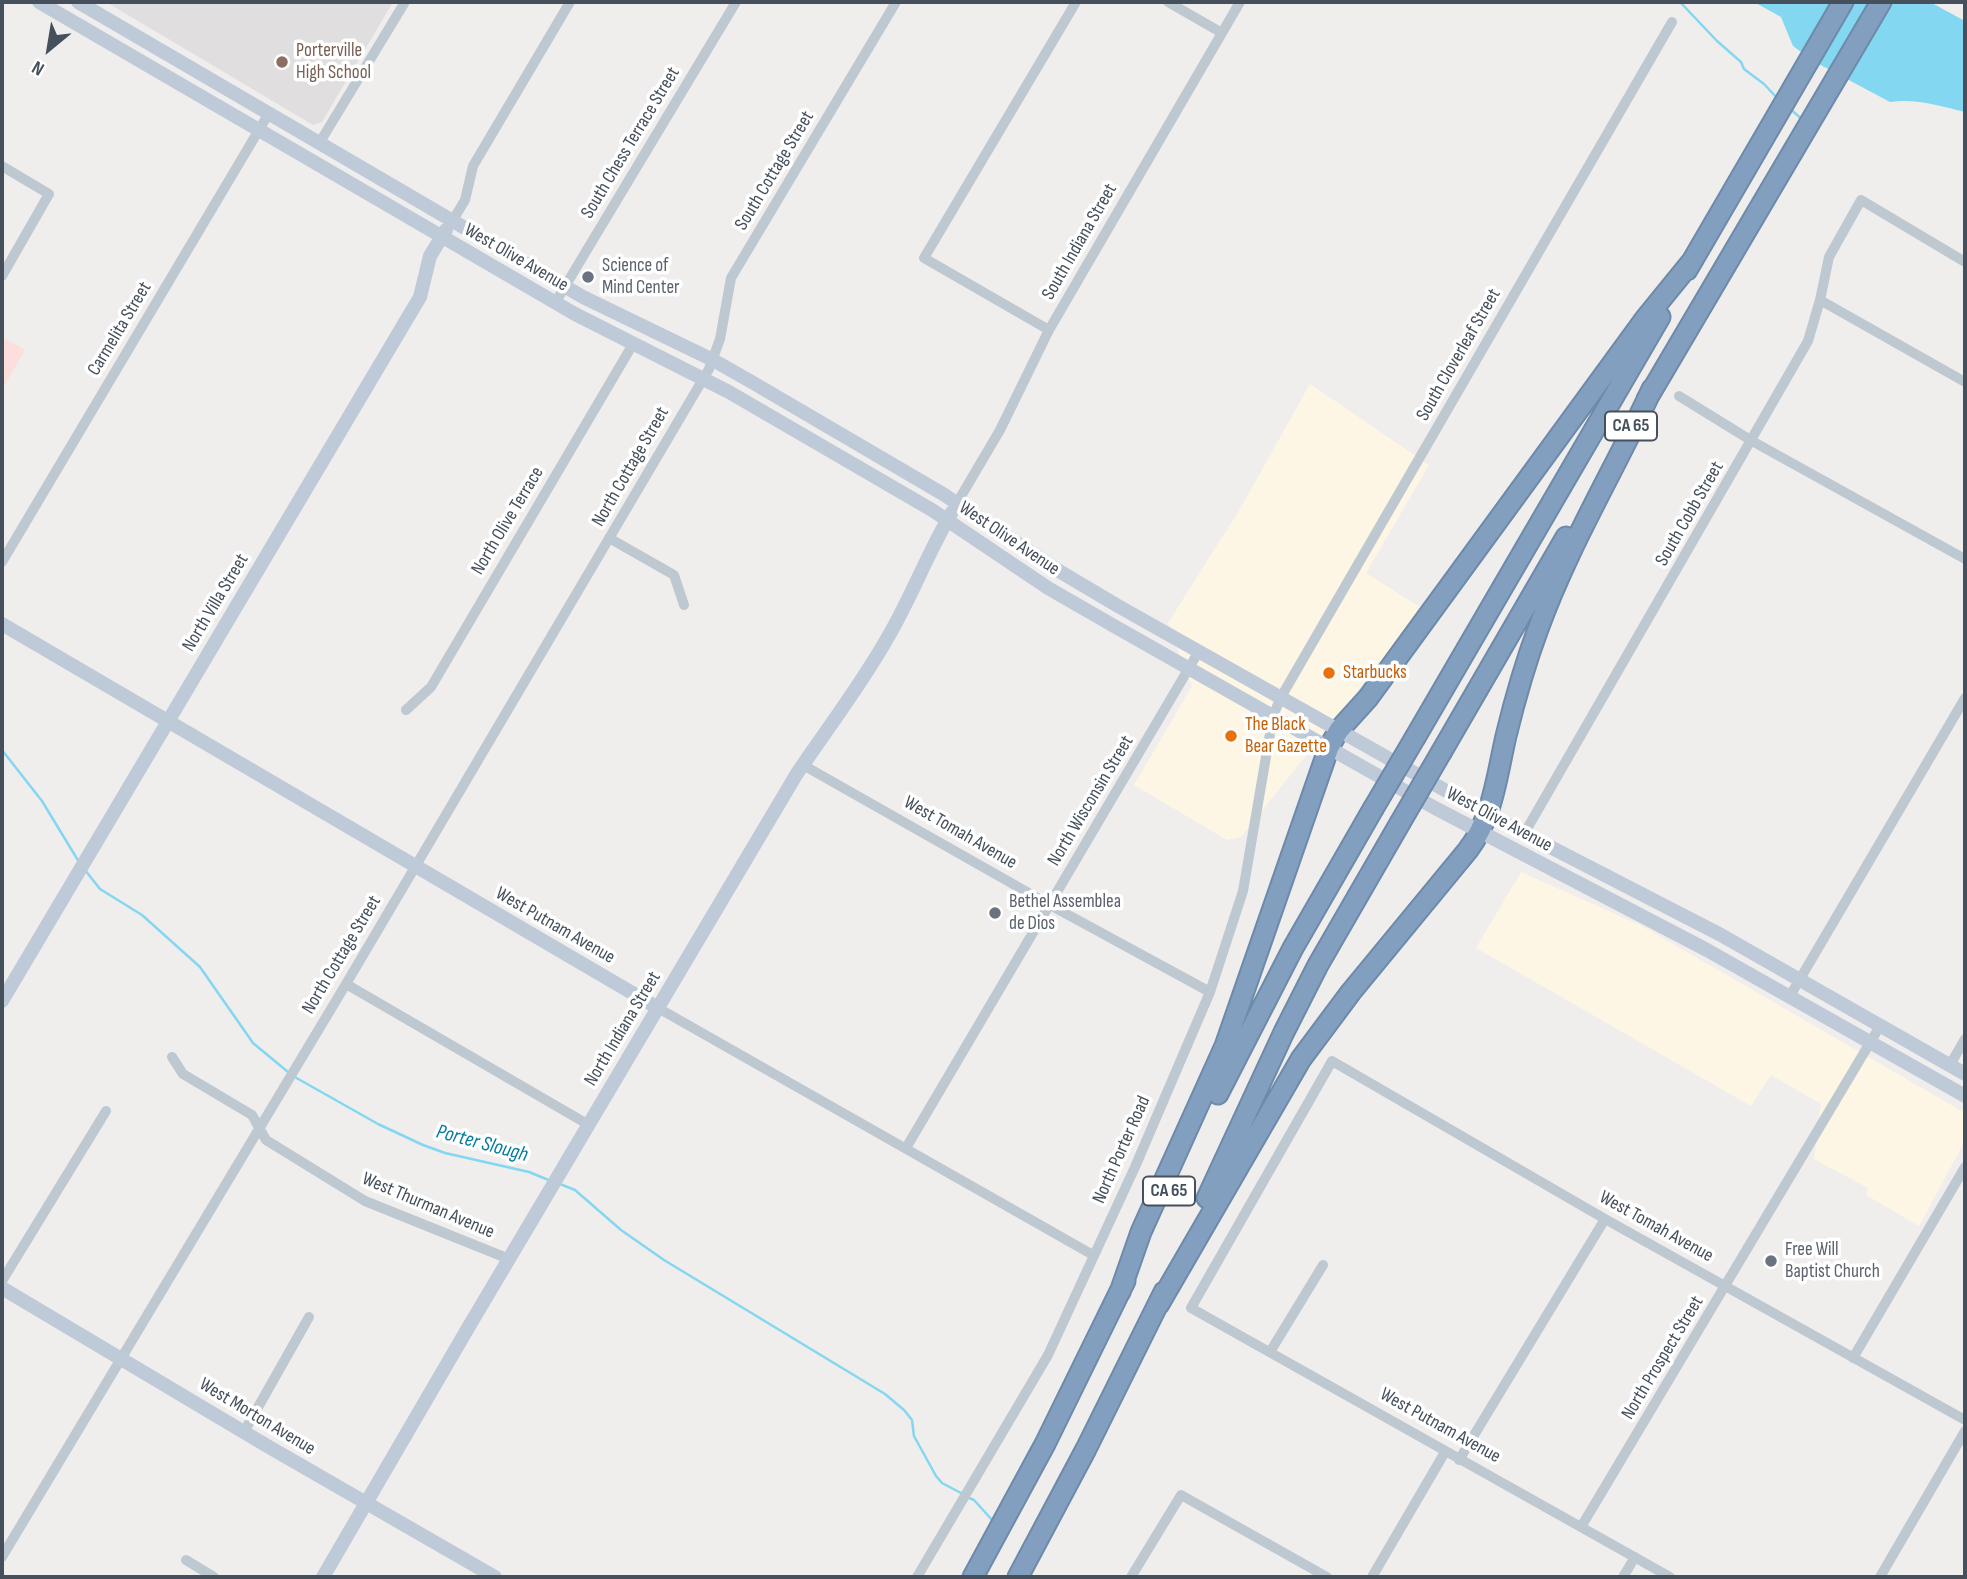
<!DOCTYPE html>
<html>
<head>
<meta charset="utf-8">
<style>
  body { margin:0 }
  #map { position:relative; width:1967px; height:1579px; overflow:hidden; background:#f0eded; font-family:"Sofia Sans Condensed",sans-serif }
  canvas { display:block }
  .frame { position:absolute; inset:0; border:4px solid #45505c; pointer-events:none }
  .north { position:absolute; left:14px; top:14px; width:70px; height:70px; -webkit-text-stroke:5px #fff; paint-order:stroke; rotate:210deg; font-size:19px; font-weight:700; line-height:28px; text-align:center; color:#45505c }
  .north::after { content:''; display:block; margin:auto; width:24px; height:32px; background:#45505c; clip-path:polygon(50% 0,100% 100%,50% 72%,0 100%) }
</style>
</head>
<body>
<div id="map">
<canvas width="1967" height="1579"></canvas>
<div class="frame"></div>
<div class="north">N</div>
</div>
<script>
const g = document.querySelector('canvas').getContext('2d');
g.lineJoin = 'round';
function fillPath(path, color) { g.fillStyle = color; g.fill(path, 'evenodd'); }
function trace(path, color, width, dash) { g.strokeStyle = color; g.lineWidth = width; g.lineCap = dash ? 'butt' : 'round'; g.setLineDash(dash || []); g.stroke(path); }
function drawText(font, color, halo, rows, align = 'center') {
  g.font = font + ' "Sofia Sans Condensed",sans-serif'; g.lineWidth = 7; g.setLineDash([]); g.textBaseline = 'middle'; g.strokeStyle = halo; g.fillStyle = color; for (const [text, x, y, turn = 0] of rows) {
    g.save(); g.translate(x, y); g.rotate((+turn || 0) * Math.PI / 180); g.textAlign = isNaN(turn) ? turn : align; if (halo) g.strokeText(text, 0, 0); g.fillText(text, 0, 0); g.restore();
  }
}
fillPath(new Path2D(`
  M1310,384L1429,465L1366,573L1423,609L1241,837L1227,840L1134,785L1192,686L1168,623L1240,509Z
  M1521,872L1642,926L1965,1113V1141L1919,1226L1866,1195L1868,1188L1814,1159L1821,1104L1771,1075L1751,1106L1476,948Z`), '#fdf6e5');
fillPath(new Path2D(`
  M106,2H393L322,122L313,125Z`), '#e1dedf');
fillPath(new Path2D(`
  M2,337L25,350L2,390Z`), '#fcdfdc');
fillPath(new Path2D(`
  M1754,2H1930L1965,21V112C1941,106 1915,98 1890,102L1815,62L1793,46L1781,17Z`), '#84d7f0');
trace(new Path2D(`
  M1680,2L1717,41L1741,62L1744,69L1764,84L1778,99
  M1789,108L1803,120
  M2,750L42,801L79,862
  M85,870L100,889L142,915L200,967L253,1043L288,1072
  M293,1076L378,1124L423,1145L445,1153L529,1172L551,1181
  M560,1184L575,1190L621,1230L664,1260L885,1394L904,1410L912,1420L914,1436L936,1476L942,1483L961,1493
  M967,1497L974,1500L993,1521`), '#84d7f0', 2.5);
const highway = new Path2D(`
  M1687,270L1843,2
  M1647,399L1881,2
  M1416,736L1660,317
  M1442,751L1566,537
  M1218,1094L1293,948L1373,809
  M1207,1198L1284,1032L1318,965L1400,823
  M1120,1292L1141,1232L1225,1046L1329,747L1339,730L1368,698L1645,319L1693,260
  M1159,1304L1301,1059L1351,992L1468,850C1493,817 1497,775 1506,736C1515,699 1525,664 1538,629C1568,546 1615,469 1652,389
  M973,1577L1045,1444L1125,1281
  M1018,1577L1086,1449L1164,1292`);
trace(highway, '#6e8aab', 23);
trace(new Path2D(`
  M1168,2L1222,33
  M320,142L405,2
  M2,166L49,194L2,276
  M453,220L465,200L473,166L570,2
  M1820,300L1965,382
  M555,303L736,2
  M1049,330L924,258L1076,2
  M1679,396L1752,441L1965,559
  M957,503L1000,430L1049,330L1240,2
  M609,538L674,575L684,605
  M2,562L269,113
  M406,710L431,687L633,344
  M803,765L1050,905L1210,992
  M1524,834L1808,341L1820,300L1829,257L1861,200L1965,262
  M346,984L589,1125
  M1790,996L1965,698
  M658,1008L1093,1255
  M172,1057L183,1074L252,1115L266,1140L365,1201L509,1259
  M1950,1065L1965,1039
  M906,1148L1199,651
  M2,1281L106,1111
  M1270,1352L1323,1265
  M1853,1358L1965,1167
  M244,1432L309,1317
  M1459,1460L1605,1219
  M1581,1527L1880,1026
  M2,1557L346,984L709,369L720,339L731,278L896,2
  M186,1560L214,1577
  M917,1577L1048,1355L1135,1167L1210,992L1243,891L1273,716L1281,697L1672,22
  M1131,1577L1181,1495L1327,1577
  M1372,1577L1445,1452
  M1623,1577L1635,1557
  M1670,1577L1191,1308L1332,1061L1605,1219L1965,1420
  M1880,1577L1965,1431`), '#bdc8d1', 10);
trace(new Path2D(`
  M39,2L575,314L729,392L932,510L1048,588L1114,626L1435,808L1707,950L1965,1096
  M78,2L583,297L713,360L750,381L943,494L1059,571L1118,606L1498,820L1721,935L1965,1074
  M2,624L658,1008
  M2,1001L420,297L430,256L446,230
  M2,1288L269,1447L495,1577
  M323,1577L468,1328L796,775C827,729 861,685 888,637C912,596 928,552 952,512`), '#bfcad8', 14);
trace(highway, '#829fbf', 19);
const highwayBridge = new Path2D(`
  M1373,809L1416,736
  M1400,823L1442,751`);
trace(highwayBridge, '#6e8aab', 23, []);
trace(highwayBridge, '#829fbf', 19);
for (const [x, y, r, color] of [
  [282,62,7,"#8d6e63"],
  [588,277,7,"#6b7280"],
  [1329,673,7,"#e8710a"],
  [1231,736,7,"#e8710a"],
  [995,913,7,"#6b7280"],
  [1771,1261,7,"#6b7280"]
]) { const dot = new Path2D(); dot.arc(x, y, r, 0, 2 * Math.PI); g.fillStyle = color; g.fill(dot); trace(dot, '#fff', 2.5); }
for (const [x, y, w] of [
  [1631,426,52],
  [1169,1191,52]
]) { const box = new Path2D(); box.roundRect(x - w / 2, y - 14.5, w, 29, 5); g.fillStyle = '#fff'; g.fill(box); trace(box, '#45505c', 2); }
drawText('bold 18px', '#45505c', null, [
  ["CA 65",1631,426],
  ["CA 65",1169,1191]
]);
drawText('19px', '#785e54', '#fff', [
  ["Porterville",296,51],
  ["High School",296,73]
], 'left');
drawText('19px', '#45505c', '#fff', [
  ["South Chess Terrace Street",631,143,-59],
  ["South Cottage Street",775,171,-59],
  ["South Indiana Street",1080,242,-60],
  ["West Olive Avenue",516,258,30],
  ["Carmelita Street",120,329,-59],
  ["South Cloverleaf Street",1459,355,-60],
  ["North Cottage Street",631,467,-60],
  ["South Cobb Street",1690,514,-60],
  ["North Olive Terrace",508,521,-59],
  ["West Olive Avenue",1009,539,34],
  ["North Villa Street",216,603,-59],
  ["North Wisconsin Street",1091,801,-59],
  ["West Olive Avenue",1499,820,28],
  ["West Tomah Avenue",960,833,30],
  ["West Putnam Avenue",555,926,30],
  ["North Cottage Street",342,955,-59],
  ["North Indiana Street",623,1029,-59],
  ["North Porter Road",1122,1150,-66],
  ["West Thurman Avenue",428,1206,23],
  ["West Tomah Avenue",1656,1227,29],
  ["North Prospect Street",1663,1358,-59],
  ["West Morton Avenue",257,1417,31],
  ["West Putnam Avenue",1440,1426,29]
]);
drawText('19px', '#5b616d', '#fff', [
  ["Science of",602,266],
  ["Mind Center",602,288],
  ["Bethel Assemblea",1009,902],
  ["de Dios",1009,924],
  ["Free Will",1785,1250],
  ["Baptist Church",1785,1272]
], 'left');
drawText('19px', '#c56008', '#fff', [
  ["Starbucks",1343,673],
  ["The Black",1245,725],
  ["Bear Gazette",1245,747]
], 'left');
drawText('italic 21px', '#067b9e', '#fff', [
  ["Porter Slough",482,1144,15]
]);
</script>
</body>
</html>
